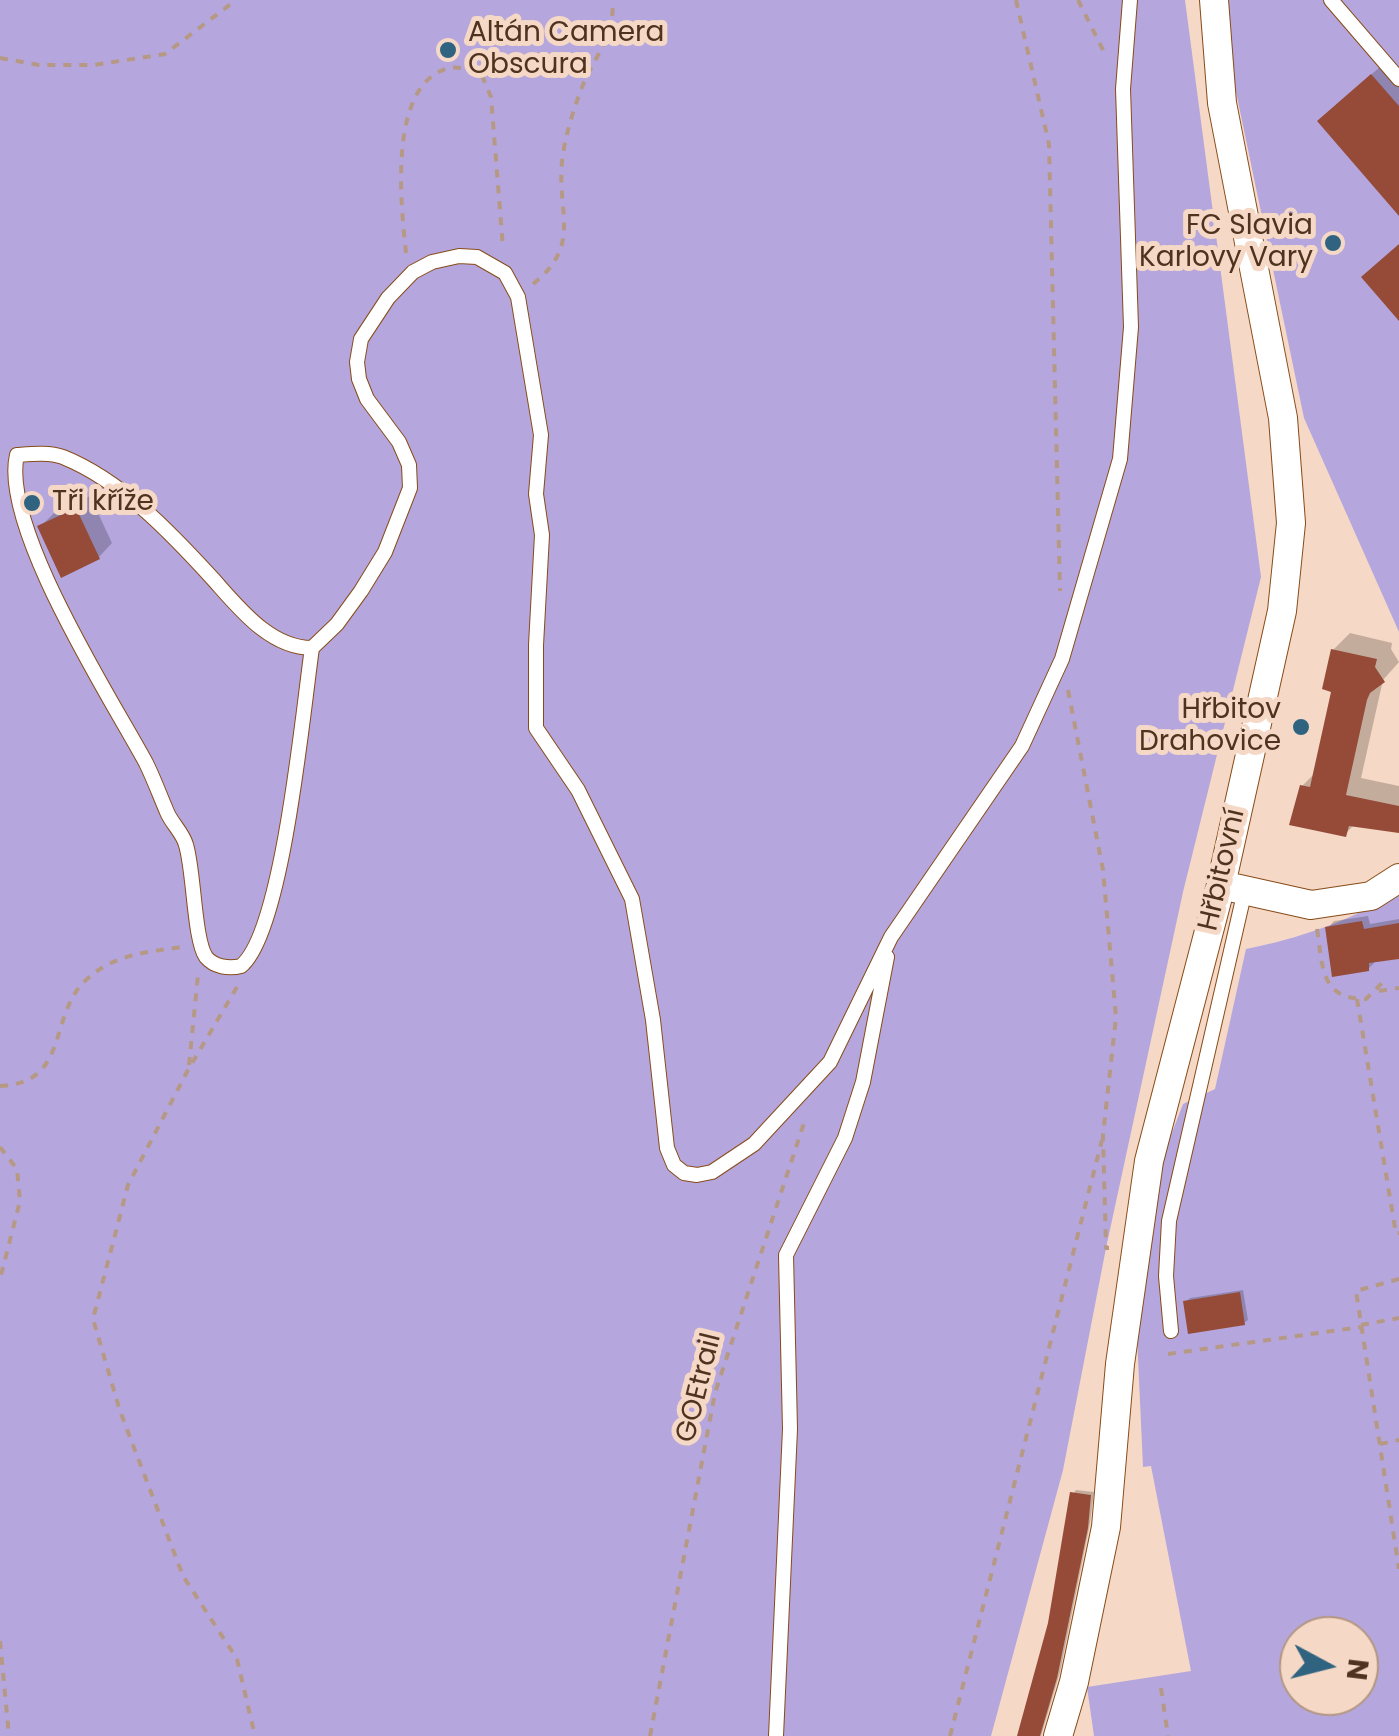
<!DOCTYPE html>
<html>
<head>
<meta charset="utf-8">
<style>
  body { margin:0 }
  #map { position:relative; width:1399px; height:1736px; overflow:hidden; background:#f5d8c5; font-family:Poppins,sans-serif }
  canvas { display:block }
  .north { position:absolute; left:1279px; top:1616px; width:100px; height:100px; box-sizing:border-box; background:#f5d8c5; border:2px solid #b39682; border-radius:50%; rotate:97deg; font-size:28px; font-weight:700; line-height:40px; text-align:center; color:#4f331e }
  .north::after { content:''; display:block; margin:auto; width:35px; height:45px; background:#306380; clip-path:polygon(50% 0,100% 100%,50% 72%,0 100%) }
</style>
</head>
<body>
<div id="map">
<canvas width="1399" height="1736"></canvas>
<div class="north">N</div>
</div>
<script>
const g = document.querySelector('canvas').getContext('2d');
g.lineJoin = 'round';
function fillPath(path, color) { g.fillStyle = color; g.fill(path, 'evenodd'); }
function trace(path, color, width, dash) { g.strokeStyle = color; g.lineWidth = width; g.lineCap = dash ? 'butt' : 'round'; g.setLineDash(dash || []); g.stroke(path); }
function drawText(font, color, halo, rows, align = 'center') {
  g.font = font + ' Poppins,sans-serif'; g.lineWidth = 10; g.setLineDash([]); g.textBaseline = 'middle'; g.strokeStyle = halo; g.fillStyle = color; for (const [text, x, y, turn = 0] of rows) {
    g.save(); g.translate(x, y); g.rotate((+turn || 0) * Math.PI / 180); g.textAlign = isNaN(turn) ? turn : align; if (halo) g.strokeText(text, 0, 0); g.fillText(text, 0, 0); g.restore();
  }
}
fillPath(new Path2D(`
  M0,0H1185L1261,577L1183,892L1106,1248L1063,1470L991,1736H0Z
  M1225,0H1399V632L1304,418L1231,68Z
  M1399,890V1736H1094L1087,1687L1191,1671L1151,1466L1143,1467L1137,1336L1161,1161L1183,1104L1215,1089L1246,949C1297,939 1355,920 1399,890ZM1299,1636H1359V1696H1299Z`), '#b5a7dd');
fillPath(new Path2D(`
  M1388,60L1399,73V212L1336,105Z
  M90,496L112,543L99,557L40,527L54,513Z
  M1350,633L1392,643L1391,649L1399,662L1383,680L1361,778L1399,786V831L1355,824L1345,834L1302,786L1315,773L1334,690L1333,650Z
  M1368,916L1370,924L1399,919V956L1375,962L1368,969L1328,928L1334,921Z
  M1243,1290L1248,1320L1244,1323L1186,1302L1190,1298Z
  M1076,1490L1094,1492L1090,1523L1060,1672L1041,1736H1020L1040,1666L1073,1494Z`), '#0003');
fillPath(new Path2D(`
  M1371,74L1399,106V216L1317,121Z
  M1399,244V321L1361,277Z
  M76,508L100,559L61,578L37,526Z
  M1331,649L1377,659L1375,667L1385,682L1370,693L1367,700L1346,795L1399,806V833L1349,826L1346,837L1289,825L1300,785L1310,787L1331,692L1322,689Z
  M1362,921L1364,929L1399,923V959L1369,963V971L1332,977L1325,927Z
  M1240,1292L1245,1325L1188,1334L1183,1301Z
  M1070,1492L1091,1495L1088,1528L1057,1678L1040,1736H1017L1048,1623Z`), '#954b38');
const service = new Path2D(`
  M1331,0L1399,79
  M312,648C303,709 283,932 241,966C229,969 214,967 206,957C194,940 194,870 186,845C183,833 172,824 167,812C160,796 154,779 146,763C112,700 0,526 17,455C31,454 49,452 63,457C122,481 171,533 213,579C239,608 270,648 312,648L337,624L361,591L385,552L410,488L409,465L399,442L367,399L359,379L357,362L361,339L388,298L413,272L432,262L459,256L477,257L505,273L518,297L541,435L536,494L542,535L536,645V728L578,790L632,899L653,1020L667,1148L674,1165L684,1173L697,1175L712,1172L754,1144L830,1062L891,937L1022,746L1062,659L1120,459L1131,327L1123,89L1130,0
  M1171,1331L1166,1276L1169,1221L1245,890
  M776,1736L790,1429L786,1255L845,1138L863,1082L887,957`);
const minor = new Path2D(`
  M1221,885L1311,905L1371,896L1399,878
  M1058,1736L1074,1682L1106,1527L1120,1364L1149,1161L1221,885L1282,611L1291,523L1283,418L1222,103L1214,0`);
trace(service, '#884b18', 16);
trace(minor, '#884b18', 30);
trace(new Path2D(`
  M1016,0L1049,144L1060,591
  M1078,0L1105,54
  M0,58L39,65H94L165,54L236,0
  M406,253C401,205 387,84 449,68C458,66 470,70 480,71L491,97L503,248
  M533,284C582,245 557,214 562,162C564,139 574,108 582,87C597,51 613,41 613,0
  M1068,690L1103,870L1116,1017L1103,1135L1106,1248H1109
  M1317,929C1323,965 1319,999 1366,999L1385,980
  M237,987L188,1070L128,1185L93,1319L120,1411L183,1576L237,1659L255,1736
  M1379,991L1399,988
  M1357,999L1396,1234L1399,1233
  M189,1065L198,975
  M0,1086C71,1083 47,1015 87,979C115,954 147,952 182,947
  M0,1147L17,1169L20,1201L0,1279
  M1399,1279L1356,1291L1399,1569
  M1361,1325L1399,1318
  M1168,1354L1361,1327
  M1380,1444L1399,1440
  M0,1641L9,1736
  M1161,1688L1168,1736
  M650,1736L715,1393L806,1117
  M950,1736L1102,1140`), '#b59985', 4, [8, 8]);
trace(service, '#fff', 14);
trace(minor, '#fff', 28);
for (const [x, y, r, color] of [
  [448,50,10,"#306380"],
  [1333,243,10,"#306380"],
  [32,503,10,"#306380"],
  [1301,727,10,"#306380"]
]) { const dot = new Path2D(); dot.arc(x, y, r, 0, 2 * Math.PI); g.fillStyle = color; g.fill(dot); trace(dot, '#f5d8c5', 4); }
drawText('28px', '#4f331e', '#f5d8c5', [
  ["Altán Camera",468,34],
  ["Obscura",468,66],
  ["FC Slavia",1313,227,"right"],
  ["Karlovy Vary",1313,259,"right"],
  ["Tři kříže",52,503],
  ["Hřbitov",1281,711,"right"],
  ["Drahovice",1281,743,"right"]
], 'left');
drawText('28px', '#4f331e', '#f5d8c5', [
  ["Hřbitovní",1223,870,-77],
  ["GOEtrail",700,1388,-76]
]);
</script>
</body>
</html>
